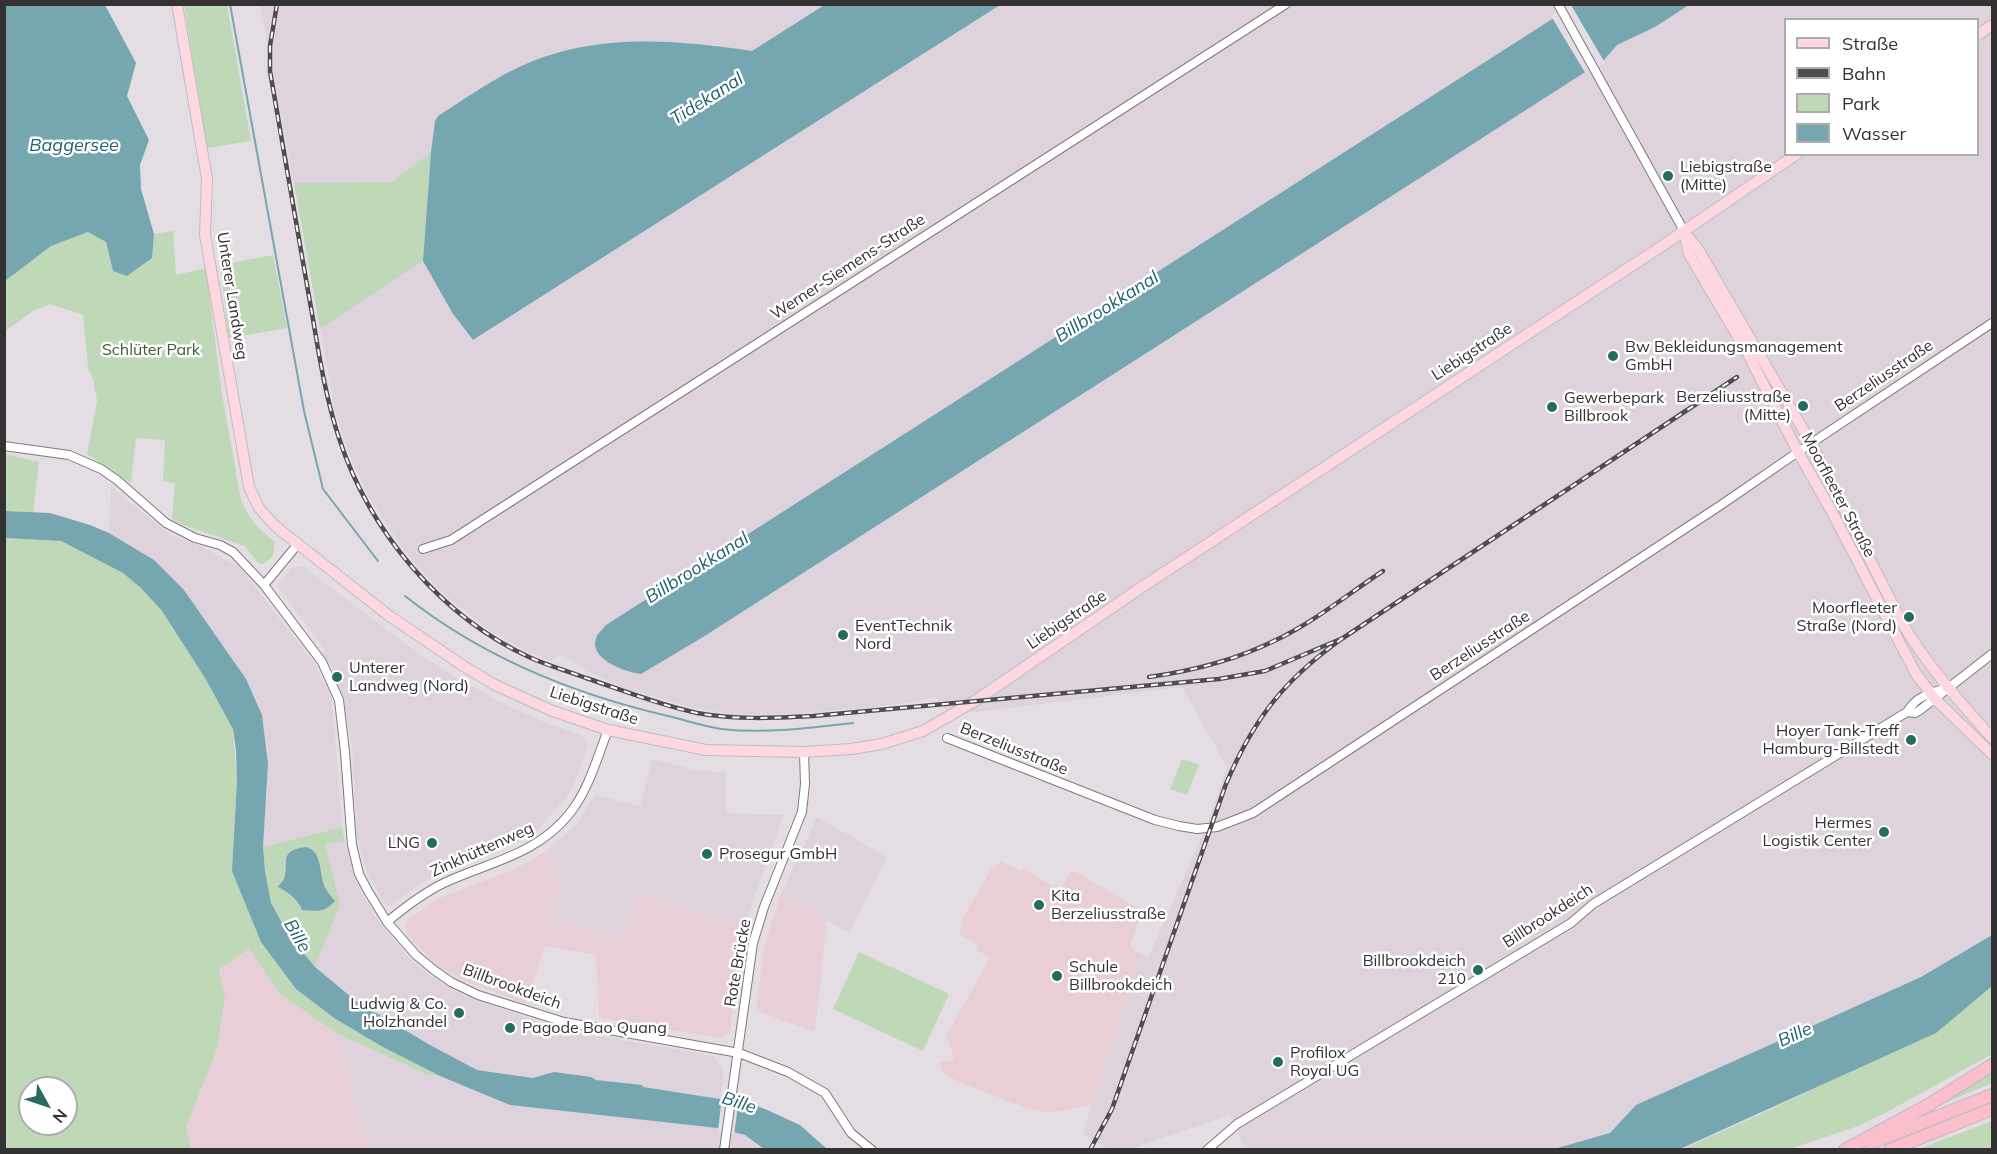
<!DOCTYPE html>
<html>
<head>
<meta charset="utf-8">
<style>
  body { margin:0 }
  #map { position:relative; width:1997px; height:1154px; overflow:hidden; background:#e4dee4; font-family:Mulish,sans-serif }
  canvas { display:block }
  .frame { position:absolute; inset:0; border:6px solid #343133; pointer-events:none }
  .legend { position:absolute; left:1784px; top:18px; width:195px; height:138px; box-sizing:border-box; background:#fff; border:2px solid #aeadad; margin:0; padding:8px 10px; list-style:none; font-size:18px; color:#343133 }
  .legend li { display:flex; align-items:center; gap:12px; height:30px }
  .legend b { width:30px; border:2px solid #aeadad }
  .north { position:absolute; left:18px; top:1076px; width:60px; height:60px; box-sizing:border-box; background:#fff; border:2px solid #aeadad; border-radius:50%; rotate:130deg; font-size:16px; font-weight:700; line-height:24px; text-align:center; color:#343133 }
  .north::after { content:''; display:block; margin:auto; width:21px; height:27px; background:#266b5f; clip-path:polygon(50% 0,100% 100%,50% 72%,0 100%) }
</style>
</head>
<body>
<div id="map">
<canvas width="1997" height="1154"></canvas>
<div class="frame"></div>
<ul class="legend">
<li><b style="height:8px;background:#fdd8e0"></b>Straße</li>
<li><b style="height:8px;background:#504c4f"></b>Bahn</li>
<li><b style="height:16px;background:#bfd8b8"></b>Park</li>
<li><b style="height:16px;background:#76a6b0"></b>Wasser</li>
</ul>
<div class="north">N</div>
</div>
<script>
const g = document.querySelector('canvas').getContext('2d');
g.lineJoin = 'round';
function fillPath(path, color) { g.fillStyle = color; g.fill(path, 'evenodd'); }
function trace(path, color, width, dash) { g.strokeStyle = color; g.lineWidth = width; g.lineCap = dash ? 'butt' : 'round'; g.setLineDash(dash || []); g.stroke(path); }
function drawText(font, color, halo, rows, align = 'center') {
  g.font = font + ' Mulish,sans-serif'; g.lineWidth = 5; g.setLineDash([]); g.textBaseline = 'middle'; g.strokeStyle = halo; g.fillStyle = color; for (const [text, x, y, turn = 0] of rows) {
    g.save(); g.translate(x, y); g.rotate((+turn || 0) * Math.PI / 180); g.textAlign = isNaN(turn) ? turn : align; if (halo) g.strokeText(text, 0, 0); g.fillText(text, 0, 0); g.restore();
  }
}
fillPath(new Path2D(`
  M546,851L563,883L553,919L637,894L745,924L738,952L730,1033L721,1038L599,1018L596,955L545,946L526,1004L464,981L438,966L407,935L405,926L408,920L437,899L518,868Z
  M781,894L827,920L815,1032L756,1011L764,947Z
  M249,949L281,995L338,1034L368,1149H191L186,1127L218,1047L225,995L219,969Z`), '#e8cfd7');
fillPath(new Path2D(`
  M260,5H826L752,51L711,45L627,42L560,51L515,69L438,116L435,121L431,152L392,182L294,183Z
  M1000,5H1574L606,625L976,463L1401,188L1604,60L1617,45L1655,27L1689,5H1992V935L1921,977L1636,1105L1610,1133L1554,1149H1245L1230,1115L1131,1149H1109L1083,1135L1091,1105L1142,954L1149,956L1209,820L1227,767L1182,687L950,715L935,696L919,701L882,706L791,714H733L693,708L621,687L591,673L561,655L551,661L525,651L488,629L441,592L405,552L370,499L351,458L336,414L320,329L423,261L453,314L467,334L474,340ZM1786,20H1978V154H1786Z
  M111,487L171,535L200,546L240,568L314,663L332,700L342,827L263,847L268,763L262,715L246,679L184,590L154,560L109,533Z
  M303,566L420,655L462,681L500,702L539,720L583,736L588,745L577,777L568,795L540,827L518,842L498,851L437,874L421,883L390,906L386,905L368,876L357,837L352,745L343,698L336,674L323,653L325,650L279,588V583L292,568Z
  M652,759L692,769L726,773V813L784,815L745,924L637,894L624,938L553,919L563,883L546,851L577,824L595,795L640,806Z
  M817,817L887,857L849,933L781,894Z
  M345,842L353,873L363,896L379,922L411,960L429,975L465,996L564,1030L714,1056L724,1070L720,1099L642,1087V1085L596,1080L591,1077L543,1075L533,1078L477,1070L430,1045L356,1001L315,967L340,905L325,843Z
  M338,1034L428,1075L717,1128L745,1135L764,1149H368Z`), '#ded2dd');
fillPath(new Path2D(`
  M1002,861L1020,871L1023,868L1060,891L1072,870L1142,910L1130,947L1142,954L1091,1105L1047,1113L1026,1108L961,1083L943,1073L939,1062L953,1061L954,1057L946,1036L990,958L977,950V945L959,934L963,918L991,869Z`), '#e9cfd3');
fillPath(new Path2D(`
  M184,5H227L251,141L207,148Z
  M431,152L423,261L320,329L294,183L392,182Z
  M173,231L176,275L206,268L221,388L241,500C249,519 259,530 275,542L273,556L263,564L258,563L245,546L183,525L172,519L175,483L163,481L165,440L136,438L131,483L87,454L97,401L93,379L88,368L83,315L50,304L33,311L5,331V281L51,246L88,232L106,242L113,271L152,258L154,234Z
  M273,255L287,328L229,338L220,265Z
  M5,454L39,462L33,512L5,511Z
  M4,538L61,541L123,573L141,588L162,611L205,678L233,729L237,781L232,871L296,989L334,1018L381,1046L440,1076L428,1075L338,1034L281,995L249,949L219,969L225,995L218,1047L186,1127L191,1149L5,1150ZM30,1088H66V1124H30Z
  M1182,759L1199,765L1187,795L1170,789Z
  M342,827L345,842L325,843L340,905L315,967C299,947 281,928 271,904C264,887 264,865 263,847Z
  M859,952L949,994L923,1051L833,1009Z
  M1992,986V1054L1889,1111L1858,1126L1790,1149L1680,1150L1763,1113L1821,1085L1975,999Z
  M1992,1071V1083L1932,1108Z
  M1992,1121V1147L1981,1150L1919,1149Z`), '#bfd8b8');
fillPath(new Path2D(`
  M5,4L105,5L136,63L127,96L149,140L140,165L141,189L154,234L152,258L127,276L113,271L106,242L88,232L51,246L5,281Z
  M826,4L1000,5L473,340L453,314L423,261L431,152L435,121L438,116C463,100 487,83 513,70C588,32 672,39 752,51Z
  M1574,5H1689L1655,27L1617,45L1604,60L703,637L641,674C626,672 586,659 597,636C599,632 604,628 606,625Z
  M5,511L50,513L90,525L109,533L154,560L184,590L246,679L262,715L268,764L263,847L265,872L271,903L288,934L315,967L356,1001L430,1045L477,1070L533,1078L554,1072L591,1077L596,1080L642,1085L643,1087L720,1099L740,1100L765,1109L800,1125L827,1149H764L745,1135L717,1128L510,1105L440,1076L381,1046L334,1018L296,989L261,942L232,871L237,781L236,750L233,729L205,678L162,611L141,588L123,573L61,541L5,538Z
  M306,847C322,851 319,871 324,885C326,891 331,896 335,901C324,913 318,911 302,910C299,900 287,891 278,887C278,886 284,880 284,879C290,862 277,851 306,847Z
  M1992,935V986L1936,1033L1680,1149H1554L1610,1133L1636,1105L1921,977Z`), '#76a6b0');
fillPath(new Path2D(`
  M1569,4L1571,5L1605,63L1586,74L1551,16Z
  M722,1096L739,1098L734,1135L718,1131Z`), '#e4dee4');
trace(new Path2D(`
  M230,4L304,411L323,489L378,561
  M405,596C482,657 573,694 668,716C685,720 703,726 721,729C765,734 809,728 853,723`), '#76a6b0', 2);
const minor = new Path2D(`
  M1558,4L1684,231
  M4,446L69,455L101,469L117,480L166,523L195,538L220,545L233,552L264,585L322,662L339,700L345,752L352,845L359,874L368,891L387,922L416,955L434,970L451,982L478,995L564,1022L739,1053L788,1072L825,1093L851,1133L872,1150
  M423,549L451,540L1286,4
  M264,585L297,545
  M1907,712L1915,713L1920,710L1992,654
  M947,738L1155,820L1179,826L1197,829L1217,827L1253,813L1721,505L1798,452L1992,323
  M387,922C405,907 423,893 444,883C489,862 537,855 570,813C589,789 597,758 608,730
  M724,1150L753,943L764,907L802,812L805,784L804,752
  M1207,1150L1237,1124L1571,923L1593,904L1907,712C1916,696 1932,692 1948,688`);
const major = new Path2D(`
  M177,4L207,179L205,235L249,487L259,508L275,526L388,615L462,665L493,684L550,710L608,730L706,750L804,752L851,749L882,744L923,731L975,701L1145,585L1662,246L1797,154
  M1978,35L1992,25
  M1684,231L1689,254L1748,354L1798,452L1832,512L1916,674L1935,699L1992,754
  M1686,234L1698,249L1811,443L1901,621C1926,664 1959,701 1992,738`);
const highway = new Path2D(`
  M1871,1143L1992,1095
  M1845,1150L1930,1104L1992,1065
  M1890,1150L1992,1109`);
trace(minor, '#7f797e', 10);
trace(major, '#bebdbe', 12);
trace(highway, '#bebdbe', 14);
trace(minor, '#fff', 8);
trace(major, '#fdd8e0', 10);
trace(highway, '#fbbecb', 12);
const rail = new Path2D(`
  M277,4L270,46V71C282,144 295,217 308,291C317,339 323,390 339,438C369,531 441,617 531,658C549,666 568,671 586,678C622,690 659,705 697,713C735,720 774,718 813,716L1219,679L1265,671L1343,638
  M1149,677C1192,671 1236,660 1276,640C1314,622 1348,594 1383,571
  M1090,1150L1112,1109L1226,784C1254,718 1285,679 1343,638L1737,377`);
trace(rail, '#504c4f', 4.5);
trace(rail, '#fff', 2, [7]);
for (const [x, y, r, color] of [
  [1668,176,6,"#266b5f"],
  [1613,356,6,"#266b5f"],
  [1803,406,6,"#266b5f"],
  [1552,407,6,"#266b5f"],
  [1909,617,6,"#266b5f"],
  [843,635,6,"#266b5f"],
  [337,677,6,"#266b5f"],
  [1911,740,6,"#266b5f"],
  [1884,832,6,"#266b5f"],
  [432,843,6,"#266b5f"],
  [707,854,6,"#266b5f"],
  [1039,905,6,"#266b5f"],
  [1478,970,6,"#266b5f"],
  [1057,976,6,"#266b5f"],
  [459,1013,6,"#266b5f"],
  [510,1028,6,"#266b5f"],
  [1278,1062,6,"#266b5f"]
]) { const dot = new Path2D(); dot.arc(x, y, r, 0, 2 * Math.PI); g.fillStyle = color; g.fill(dot); trace(dot, '#fff', 2); }
drawText('16px', '#343133', '#fff', [
  ["Liebigstraße",1680,167],
  ["(Mitte)",1680,185],
  ["Bw Bekleidungsmanagement",1625,347],
  ["GmbH",1625,365],
  ["Berzeliusstraße",1791,397,"right"],
  ["(Mitte)",1791,415,"right"],
  ["Gewerbepark",1564,398],
  ["Billbrook",1564,416],
  ["Moorfleeter",1897,608,"right"],
  ["Straße (Nord)",1897,626,"right"],
  ["EventTechnik",855,626],
  ["Nord",855,644],
  ["Unterer",349,668],
  ["Landweg (Nord)",349,686],
  ["Hoyer Tank-Treff",1899,731,"right"],
  ["Hamburg-Billstedt",1899,749,"right"],
  ["Hermes",1872,823,"right"],
  ["Logistik Center",1872,841,"right"],
  ["LNG",420,843,"right"],
  ["Prosegur GmbH",719,854],
  ["Kita",1051,896],
  ["Berzeliusstraße",1051,914],
  ["Billbrookdeich",1466,961,"right"],
  ["210",1466,979,"right"],
  ["Schule",1069,967],
  ["Billbrookdeich",1069,985],
  ["Ludwig & Co.",447,1004,"right"],
  ["Holzhandel",447,1022,"right"],
  ["Pagode Bao Quang",522,1028],
  ["Profilox",1290,1053],
  ["Royal UG",1290,1071]
], 'left');
drawText('16px', '#343133', '#fff', [
  ["Werner-Siemens-Straße",848,267,-33],
  ["Unterer Landweg",232,296,81],
  ["Liebigstraße",1472,352,-33],
  ["Berzeliusstraße",1884,376,-34],
  ["Moorfleeter Straße",1838,495,62],
  ["Liebigstraße",1067,620,-34],
  ["Berzeliusstraße",1480,646,-33],
  ["Liebigstraße",594,706,18],
  ["Berzeliusstraße",1014,749,22],
  ["Zinkhüttenweg",482,850,-24],
  ["Billbrookdeich",1548,916,-33],
  ["Rote Brücke",738,963,-80],
  ["Billbrookdeich",512,987,20]
]);
drawText('16px', '#3b5e2f', '#fff', [
  ["Schlüter Park",151,350]
]);
drawText('italic 18px', '#20626d', '#fff', [
  ["Tidekanal",707,99,-32],
  ["Baggersee",74,146],
  ["Billbrookkanal",1107,307,-32],
  ["Billbrookkanal",697,568,-32],
  ["Bille",297,936,60],
  ["Bille",1795,1035,-24],
  ["Bille",739,1103,18]
]);
</script>
</body>
</html>
